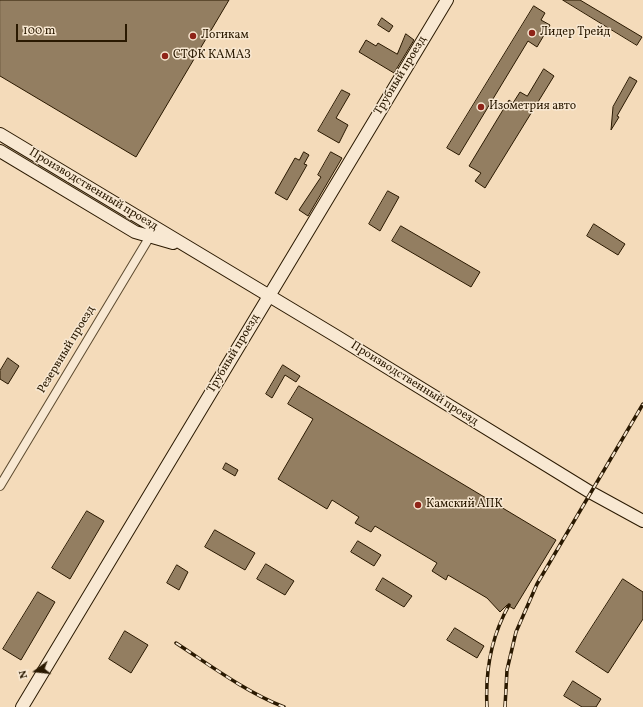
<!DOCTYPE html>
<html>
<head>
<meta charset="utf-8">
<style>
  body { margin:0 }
  #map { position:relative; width:643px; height:707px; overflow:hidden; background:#f4dbba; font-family:Vollkorn,serif }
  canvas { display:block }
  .north { position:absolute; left:16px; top:651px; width:40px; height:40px; -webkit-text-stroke:3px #f8e8d2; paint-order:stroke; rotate:255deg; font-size:11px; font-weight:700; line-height:16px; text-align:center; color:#2a1901 }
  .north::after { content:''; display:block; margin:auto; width:14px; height:18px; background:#2a1901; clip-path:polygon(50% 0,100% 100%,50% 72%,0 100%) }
  .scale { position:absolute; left:16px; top:24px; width:111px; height:18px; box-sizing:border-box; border:2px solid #2a1901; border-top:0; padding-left:5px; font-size:12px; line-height:14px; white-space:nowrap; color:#2a1901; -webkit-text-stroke:3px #f8e8d2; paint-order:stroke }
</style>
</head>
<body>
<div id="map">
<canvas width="643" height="707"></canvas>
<div class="north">N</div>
<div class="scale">100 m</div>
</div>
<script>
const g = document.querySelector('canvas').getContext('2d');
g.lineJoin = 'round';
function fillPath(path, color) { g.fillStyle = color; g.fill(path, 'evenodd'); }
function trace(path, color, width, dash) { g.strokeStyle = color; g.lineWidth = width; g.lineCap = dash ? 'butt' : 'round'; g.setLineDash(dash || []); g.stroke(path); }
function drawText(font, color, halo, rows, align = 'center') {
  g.font = font + ' Vollkorn,serif'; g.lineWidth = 3; g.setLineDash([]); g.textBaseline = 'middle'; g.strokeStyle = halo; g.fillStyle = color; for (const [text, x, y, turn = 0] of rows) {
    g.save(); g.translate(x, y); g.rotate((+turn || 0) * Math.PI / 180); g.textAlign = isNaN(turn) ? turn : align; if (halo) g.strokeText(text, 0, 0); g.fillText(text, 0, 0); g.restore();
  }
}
fillPath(new Path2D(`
  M8,145L139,222L136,227L6,149Z`), '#d2ba9b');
const building = new Path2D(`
  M0,0H229L136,157L0,76Z
  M563,0H580L642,37L637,45Z
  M534,6L545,13L541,20L550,25L537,47L528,41L459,155L447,148Z
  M382,18L393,26L389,32L378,25Z
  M406,34L414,40L394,73L359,52L366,40L376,46L378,43L397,54Z
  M544,69L554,76L485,188L475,181L481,173L469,166L509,100L513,103L520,92L527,96Z
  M630,77L637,81L617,116L619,117L611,130L613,107Z
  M342,90L350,94L336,118L348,125L339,143L318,131Z
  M304,152L309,155L304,164L307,165L287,200L275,193L295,158L299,160Z
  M331,152L342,158L308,216L299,210L321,177L318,175Z
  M388,191L399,197L380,231L369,224Z
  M594,224L625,244L618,255L587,236Z
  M401,226L480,272L471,287L392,241Z
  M8,358L19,366L8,384L0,379V371Z
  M283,365L300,376L296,382L285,375L272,398L266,394Z
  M299,386L556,540L514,609L507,605L500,612L487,598L448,575L446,580L432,571L437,563L375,526L371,532L355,523L359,517L332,500L327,509L278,479L313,419L288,404Z
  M226,463L238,470L235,476L223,469Z
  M87,511L104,521L70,579L52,568Z
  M215,530L255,553L245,570L205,547Z
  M358,541L381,555L374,566L351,552Z
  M266,564L294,581L285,595L257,579Z
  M177,565L188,572L179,590L167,583Z
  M383,578L412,596L404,607L376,590Z
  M623,579L643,592V619L608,673L576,652Z
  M38,592L55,602L21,660L3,649Z
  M455,628L484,646L477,658L447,640Z
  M125,631L148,645L131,673L109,659Z
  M573,681L601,699L596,707H582L564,696Z`);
fillPath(building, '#937e61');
trace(building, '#2a1901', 1);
const street = new Path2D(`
  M0,486L152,233`);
const secondary = new Path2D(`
  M0,134L336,336L590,492L643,521
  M0,151L135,232L173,243
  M22,707L447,0`);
trace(street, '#5c4a2f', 10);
trace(secondary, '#2a1901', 14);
trace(street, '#f8e8d2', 8);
trace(secondary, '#f8e8d2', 12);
const rail = new Path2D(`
  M176,643C211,666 246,692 284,707
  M487,707C485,670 491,637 509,605
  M505,707L507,670L516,632L537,584L643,404`);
trace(rail, '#2a1901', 3.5);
trace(rail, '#f8e8d2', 2, [6]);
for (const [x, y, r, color] of [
  [532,33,4,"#8f2418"],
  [193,36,4,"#8f2418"],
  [165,56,4,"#8f2418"],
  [481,107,4,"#8f2418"],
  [418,505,4,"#8f2418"]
]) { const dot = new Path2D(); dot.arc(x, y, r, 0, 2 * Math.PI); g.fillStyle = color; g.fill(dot); trace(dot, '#f8e8d2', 1.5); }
drawText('12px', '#2a1901', '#f8e8d2', [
  ["Лидер Трейд",540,33],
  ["Логикам",201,36],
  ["СТФК КАМАЗ",173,56],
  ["Изометрия авто",489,107],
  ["Камский АПК",426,505]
], 'left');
drawText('12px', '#2a1901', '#f8e8d2', [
  ["Трубный проезд",401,76,-59],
  ["Производственный проезд",93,190,31],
  ["Резервный проезд",67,350,-59],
  ["Трубный проезд",234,354,-59],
  ["Производственный проезд",414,384,32]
]);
</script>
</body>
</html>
